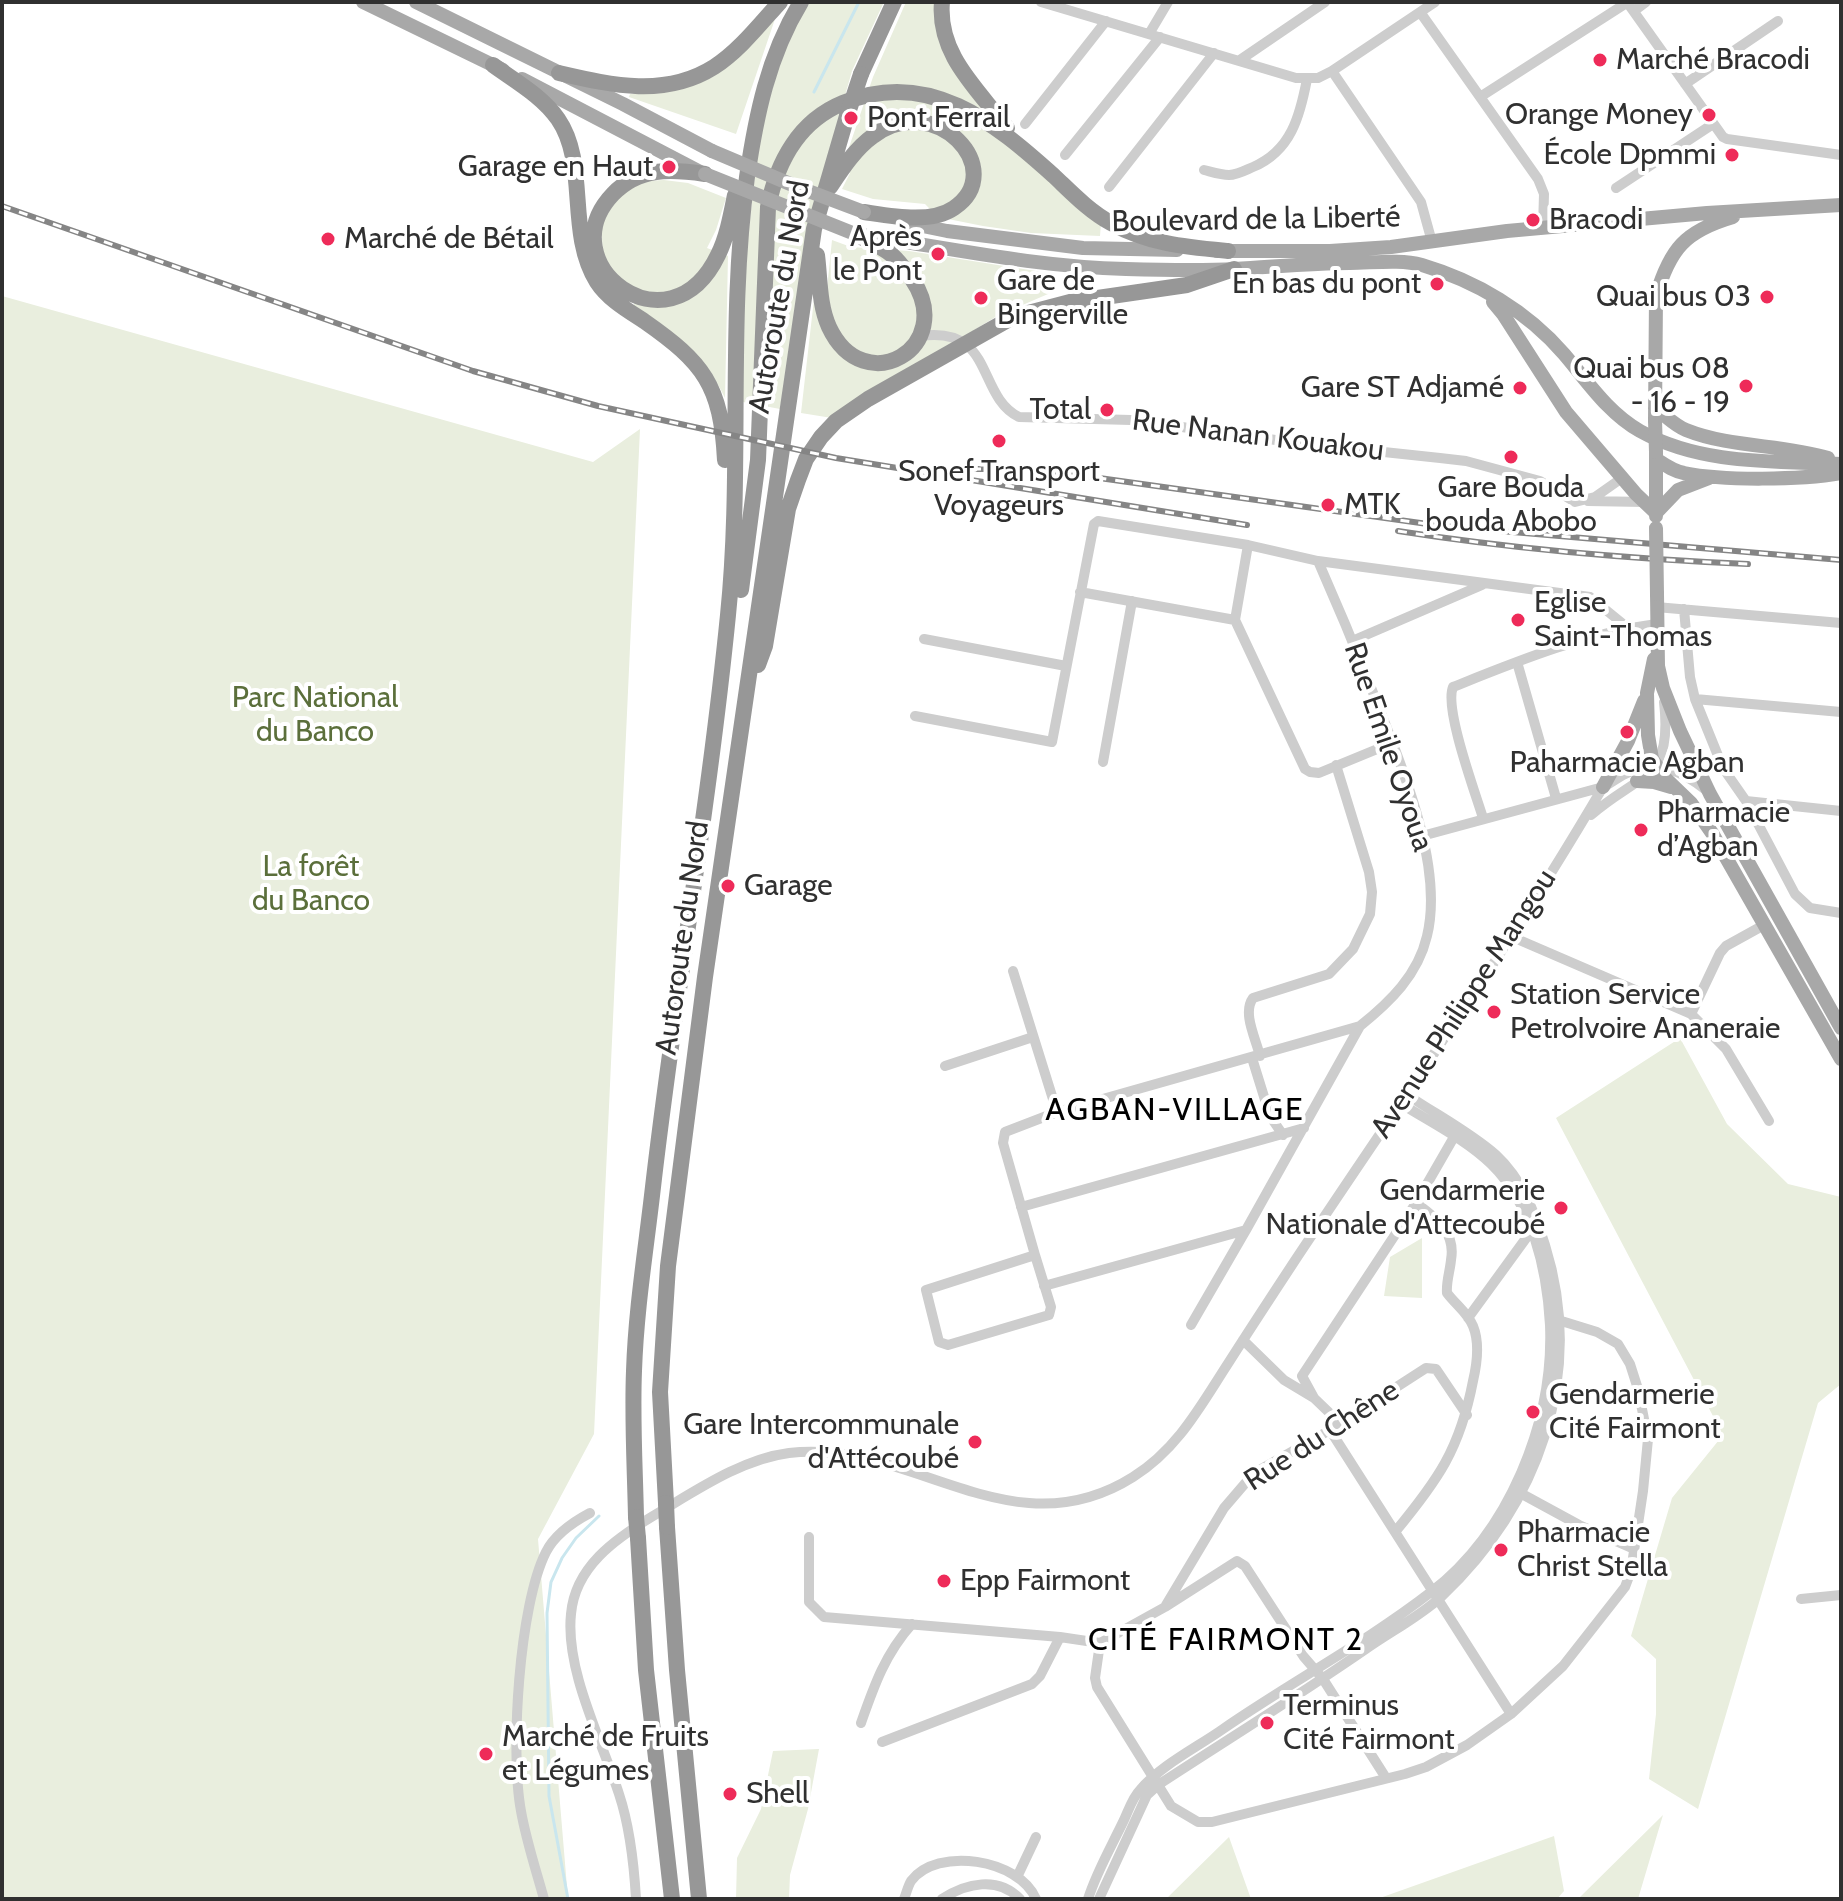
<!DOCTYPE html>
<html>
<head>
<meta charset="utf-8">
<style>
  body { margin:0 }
  #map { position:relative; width:1843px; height:1901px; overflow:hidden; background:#fff; font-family:Cabin,sans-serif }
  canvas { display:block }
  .frame { position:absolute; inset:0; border:4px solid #303030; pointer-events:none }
</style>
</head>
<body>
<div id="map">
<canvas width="1843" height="1901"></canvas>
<div class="frame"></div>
</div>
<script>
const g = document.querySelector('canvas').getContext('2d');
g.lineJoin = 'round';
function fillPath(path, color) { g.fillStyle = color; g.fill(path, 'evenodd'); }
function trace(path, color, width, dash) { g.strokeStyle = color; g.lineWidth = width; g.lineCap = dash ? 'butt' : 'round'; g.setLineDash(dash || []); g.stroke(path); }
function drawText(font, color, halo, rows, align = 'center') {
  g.font = font + ' Cabin,sans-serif'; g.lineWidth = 8; g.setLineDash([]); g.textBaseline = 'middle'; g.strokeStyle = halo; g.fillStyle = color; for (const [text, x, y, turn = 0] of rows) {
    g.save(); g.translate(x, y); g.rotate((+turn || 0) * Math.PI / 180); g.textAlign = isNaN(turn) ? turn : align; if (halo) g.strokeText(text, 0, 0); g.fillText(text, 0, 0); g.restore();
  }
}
fillPath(new Path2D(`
  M806,2H884L852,71L807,229L780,409L743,402L741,297L760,131L782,56Z
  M906,2H937L956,74L1101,223L1100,236L1031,233L983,226L938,217L925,204L873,199L842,189L850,173L844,162L873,77Z
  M775,19L736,134L629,97L630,94L666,92Z
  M664,180L688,183L726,198L716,230L707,248L728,256L725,398C704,353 674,335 634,308V290L620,281L603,255L601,224L621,192L644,181Z
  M832,240L851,247L909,251L1055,274V291L997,316L832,418L801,413L814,299L827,289Z
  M2,296L593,462L640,429L594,1434L538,1539L568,1899H2Z
  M1680,1038L1727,1124L1788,1184L1841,1197V1384L1818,1403L1698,1809L1649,1779L1656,1714V1659L1631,1636L1672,1498L1723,1435L1556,1118Z
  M1422,1238V1298L1384,1296L1390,1257Z
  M819,1749L808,1809L790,1875L789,1899H736L737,1858L761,1809L773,1751Z
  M1663,1815L1638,1899H1578Z
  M1554,1836L1564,1891L1557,1899H1377Z
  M1229,1837L1251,1899H1166Z`), '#e9eede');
trace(new Path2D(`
  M814,92L859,2
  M568,1899L549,1796L547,1613L551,1582L562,1558L576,1538L599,1516`), '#c9e6ee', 3);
trace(new Path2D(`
  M1041,2L1296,78H1318L1332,71L1435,2
  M1627,2L1723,137L1727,139L1841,155
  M1634,11L1646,2
  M1420,12L1538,179L1544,194L1543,228
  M1149,34L1168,2
  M1240,60L1325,2
  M1332,71L1421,202L1432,242
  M1685,84L1778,21
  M1480,97L1628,2
  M1025,124L1106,21
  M1065,155L1160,37
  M1204,170C1212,172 1221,175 1229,175C1237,175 1246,170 1253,167C1291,151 1300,116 1307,79
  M1109,187L1214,53
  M1616,188L1713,124
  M920,336C995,325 976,396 1019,417L1131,420L1290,442L1440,458L1466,461L1540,481L1575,502L1595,497L1622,478
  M1588,501L1644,502
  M1248,545L1318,561
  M1080,592L1235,620
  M1656,607L1841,623
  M1684,609L1690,677L1695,699L1723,768L1746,801L1795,894L1810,908L1841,913
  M924,639L1066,666
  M1352,641L1482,585
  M1517,662L1556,798
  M1695,699L1841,712
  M915,716L1052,742L1094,524L1098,521L1248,545L1235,620L1305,769L1310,772L1319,773L1392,743
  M1103,762L1132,601
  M1746,801L1841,811
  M1591,815C1641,772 1673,780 1664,702
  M1483,818C1475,792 1444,708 1453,687C1518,661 1586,633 1657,624
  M1422,836L1603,787C1611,783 1617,778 1625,774C1655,758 1682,771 1706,790
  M1510,936L1691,1014L1726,1049L1769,1121
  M1013,971L1057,1112
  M1691,1014L1720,953L1726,946L1764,925
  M1260,1056C1256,1039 1242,1013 1253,998L1329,974L1353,949L1370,914L1372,892L1369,872L1336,765
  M1252,1058L1270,1116L1283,1135
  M945,1066L1033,1037
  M1021,1207L1304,1128
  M1035,1255L1003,1143L1005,1132L1057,1112L1360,1026C1390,1002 1418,975 1427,936C1445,863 1398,758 1372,690C1355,647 1337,604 1318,561L1590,597L1628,628
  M1035,1255L1051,1307L1049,1315L948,1345L939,1342L926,1290Z
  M1044,1286L1246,1230L1360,1026
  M1468,1318L1532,1230
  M1191,1325L1246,1230
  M1243,1340L1284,1380L1314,1398L1340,1423
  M1314,1398L1302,1376L1416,1203L1454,1137
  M1330,1430L1511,1714
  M1522,1494L1579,1525L1634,1549
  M1395,1532C1438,1480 1460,1449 1473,1381C1477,1364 1480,1343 1473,1326C1467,1312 1456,1305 1447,1293C1446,1282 1450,1271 1451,1260C1456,1232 1436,1218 1416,1203
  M809,1537V1602L824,1617L1060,1637L1100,1643L1165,1607L1237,1561L1245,1566L1304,1657L1323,1679L1386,1778
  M1801,1599L1841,1595
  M1166,1605L1224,1508L1254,1473L1330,1430L1426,1368L1436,1369L1467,1415
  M1100,1643L1095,1678L1097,1687L1171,1806L1198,1822H1212L1405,1774L1426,1767L1467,1745L1511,1714L1563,1666L1625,1587L1631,1571L1643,1491L1648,1439L1638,1389L1630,1364L1618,1344L1597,1332L1555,1319
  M861,1723C874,1686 885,1654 912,1624
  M882,1742L1032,1684L1040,1676L1060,1637
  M1018,1875L1036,1837
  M544,1899C536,1870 526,1840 521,1811C510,1752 519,1605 546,1552C555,1534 573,1522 590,1513
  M636,1899C634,1864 630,1827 619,1794C602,1741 565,1670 571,1614C575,1567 615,1539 653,1516C694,1492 741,1459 789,1453C910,1438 1011,1554 1133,1477C1178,1449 1201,1405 1229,1362C1250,1329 1271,1297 1292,1265C1397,1107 1507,951 1603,787
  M904,1899C906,1894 908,1886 911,1881C937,1846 1019,1859 1036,1899
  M942,1899C966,1883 998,1876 1020,1899
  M1088,1899C1096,1873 1111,1847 1123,1822C1128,1812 1132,1798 1140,1790C1161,1765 1196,1748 1223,1729C1291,1682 1365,1643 1431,1592C1509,1532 1554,1422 1550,1325C1547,1269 1532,1204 1491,1164C1465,1139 1430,1122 1400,1103
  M1099,1899L1147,1795L1158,1785C1227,1740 1298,1696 1366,1649C1390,1632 1419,1617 1441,1597C1538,1505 1586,1376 1545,1245C1535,1213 1522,1179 1496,1155C1470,1132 1435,1114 1406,1094`), '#cdcdcd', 10);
trace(new Path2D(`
  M363,2L503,70
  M416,2L623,104L712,151
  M522,79L702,173
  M903,222L947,231L1083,248L1177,250
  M862,235C949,248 1037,267 1126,269C1162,270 1199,271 1235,269C1273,267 1311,263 1350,263C1372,263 1400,259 1422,265C1476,281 1527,311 1564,354C1587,381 1608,413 1640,431C1701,465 1773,461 1841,464
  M1217,251H1330L1391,247L1507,231L1707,213L1841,205
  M1493,302L1503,314L1566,412L1636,494L1656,513
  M1655,408C1665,415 1674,425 1686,430C1731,448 1782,444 1828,458
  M1655,420L1656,296C1670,249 1685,231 1733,217
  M1656,453V516
  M1656,459C1665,465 1673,471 1684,473C1723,481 1801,480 1841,473
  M1656,513L1678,490L1709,478
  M1657,594L1658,666L1663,688L1680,731L1710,794L1841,1028
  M1654,659L1647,693L1648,735L1652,759L1664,777L1691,803L1712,833L1841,1059
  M1637,781L1654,782L1671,787
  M1603,787L1628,741L1644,701`), '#a8a8a8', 14);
trace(new Path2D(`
  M942,2C937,55 979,90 1007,128
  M493,65C515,81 542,96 558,119C589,164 566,232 597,282C608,299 627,310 644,321C704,363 721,385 725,460
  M559,73C611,85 665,98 714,67C739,51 760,24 780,2
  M861,74L894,2
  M705,174C671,169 639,167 613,194C547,263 669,357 718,255C727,237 731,215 735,195
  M830,187C842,169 855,149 873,136C935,89 1010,170 954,208C931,224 891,216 864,212
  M817,255C820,279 819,305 829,327C864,402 958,347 912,279C906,271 900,262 892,255C881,246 867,240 855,234
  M741,590L758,460L768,207C777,162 799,121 843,103C929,68 994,122 1054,176C1072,193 1089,211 1111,223C1149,244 1186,247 1228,251
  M758,665L765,646L788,509L798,480L806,459L821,437L836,421L868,399L1013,317L1070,302L1187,285L1234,269
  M666,1503L660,1392L668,1266L705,977L814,229L847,116
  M636,1517C635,1468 632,1420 634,1371C636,1309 646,1249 653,1187C675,996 709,806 728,615C743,469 727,323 747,177C756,116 768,56 801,2
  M667,1527L677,1670L699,1899
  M638,1538L646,1670L672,1899`), '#979797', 16);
const rail = new Path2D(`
  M2,206L473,371L598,406L836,458L1247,525
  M954,469H1035L1442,526L1841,560
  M1398,531C1513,549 1631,559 1748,564`);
trace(rail, '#858585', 6);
trace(rail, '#fff', 3, [9]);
trace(new Path2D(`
  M712,151L795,186L864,212
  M705,174L855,234
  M1655,420L1656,452
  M1656,528L1657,594`), '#a8a8a8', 14);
trace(new Path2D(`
  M847,116L861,74
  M666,1503L667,1527
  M636,1517L638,1538`), '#979797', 16);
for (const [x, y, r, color] of [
  [1600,60,8,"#ee2b59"],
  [1709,115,8,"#ee2b59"],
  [851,118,8,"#ee2b59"],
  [1732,155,8,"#ee2b59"],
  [669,167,8,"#ee2b59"],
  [1533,220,8,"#ee2b59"],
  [328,239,8,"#ee2b59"],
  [938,254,8,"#ee2b59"],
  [1437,284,8,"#ee2b59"],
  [1767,297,8,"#ee2b59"],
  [981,298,8,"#ee2b59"],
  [1746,386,8,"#ee2b59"],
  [1520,388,8,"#ee2b59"],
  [1107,410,8,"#ee2b59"],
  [999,441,8,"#ee2b59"],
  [1511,457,8,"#ee2b59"],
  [1328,505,8,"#ee2b59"],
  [1518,620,8,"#ee2b59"],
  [1627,732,8,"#ee2b59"],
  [1641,830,8,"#ee2b59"],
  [728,886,8,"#ee2b59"],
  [1494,1012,8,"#ee2b59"],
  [1561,1208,8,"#ee2b59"],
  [1533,1412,8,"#ee2b59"],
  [975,1442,8,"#ee2b59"],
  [1501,1550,8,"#ee2b59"],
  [944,1581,8,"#ee2b59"],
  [1267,1723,8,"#ee2b59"],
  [486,1754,8,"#ee2b59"],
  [730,1794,8,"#ee2b59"]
]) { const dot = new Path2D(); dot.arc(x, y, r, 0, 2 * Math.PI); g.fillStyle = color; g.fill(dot); trace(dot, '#fff', 3); }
drawText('30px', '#303030', '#fff', [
  ["Marché Bracodi",1616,60],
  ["Orange Money",1693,115,"right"],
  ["Pont Ferrail",867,118],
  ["École Dpmmi",1716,155,"right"],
  ["Garage en Haut",653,167,"right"],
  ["Bracodi",1549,220],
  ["Après",922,237,"right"],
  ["le Pont",922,271,"right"],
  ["Marché de Bétail",344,239],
  ["Gare de",997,281],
  ["Bingerville",997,315],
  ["En bas du pont",1421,284,"right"],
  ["Quai bus 03",1751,297,"right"],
  ["Quai bus 08",1730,369,"right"],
  ["- 16 - 19",1730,403,"right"],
  ["Gare ST Adjamé",1504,388,"right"],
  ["Total",1091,410,"right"],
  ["Sonef Transport",999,472,"center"],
  ["Voyageurs",999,506,"center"],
  ["Gare Bouda",1511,488,"center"],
  ["bouda Abobo",1511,522,"center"],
  ["MTK",1344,505],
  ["Eglise",1534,603],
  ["Saint-Thomas",1534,637],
  ["Paharmacie Agban",1627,763,"center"],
  ["Pharmacie",1657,813],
  ["d’Agban",1657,847],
  ["Garage",744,886],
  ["Station Service",1510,995],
  ["PetroIvoire Ananeraie",1510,1029],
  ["Gendarmerie",1545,1191,"right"],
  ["Nationale d'Attecoubé",1545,1225,"right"],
  ["Gendarmerie",1549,1395],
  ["Cité Fairmont",1549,1429],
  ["Gare Intercommunale",959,1425,"right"],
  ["d'Attécoubé",959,1459,"right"],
  ["Pharmacie",1517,1533],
  ["Christ Stella",1517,1567],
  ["Epp Fairmont",960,1581],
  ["Terminus",1283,1706],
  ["Cité Fairmont",1283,1740],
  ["Marché de Fruits",502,1737],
  ["et Légumes",502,1771],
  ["Shell",746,1794]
], 'left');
drawText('30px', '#303030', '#fff', [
  ["Boulevard de la Liberté",1256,220,-1],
  ["Autoroute du Nord",780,297,-80],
  ["Rue Nanan Kouakou",1258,436,7],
  ["Rue Emile Oyoua",1388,747,71],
  ["Autoroute du Nord",683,938,-82],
  ["Avenue Philippe Mangou",1464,1004,-57],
  ["Rue du Chêne",1322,1436,-33]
]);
drawText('30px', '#5b6f3b', '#fff', [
  ["Parc National",315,698],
  ["du Banco",315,732],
  ["La forêt",311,867],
  ["du Banco",311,901]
]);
g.letterSpacing = '2px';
drawText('32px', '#000', '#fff', [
  ["AGBAN-VILLAGE",1175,1111],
  ["CITÉ FAIRMONT 2",1226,1641]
]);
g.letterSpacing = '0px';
</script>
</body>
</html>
